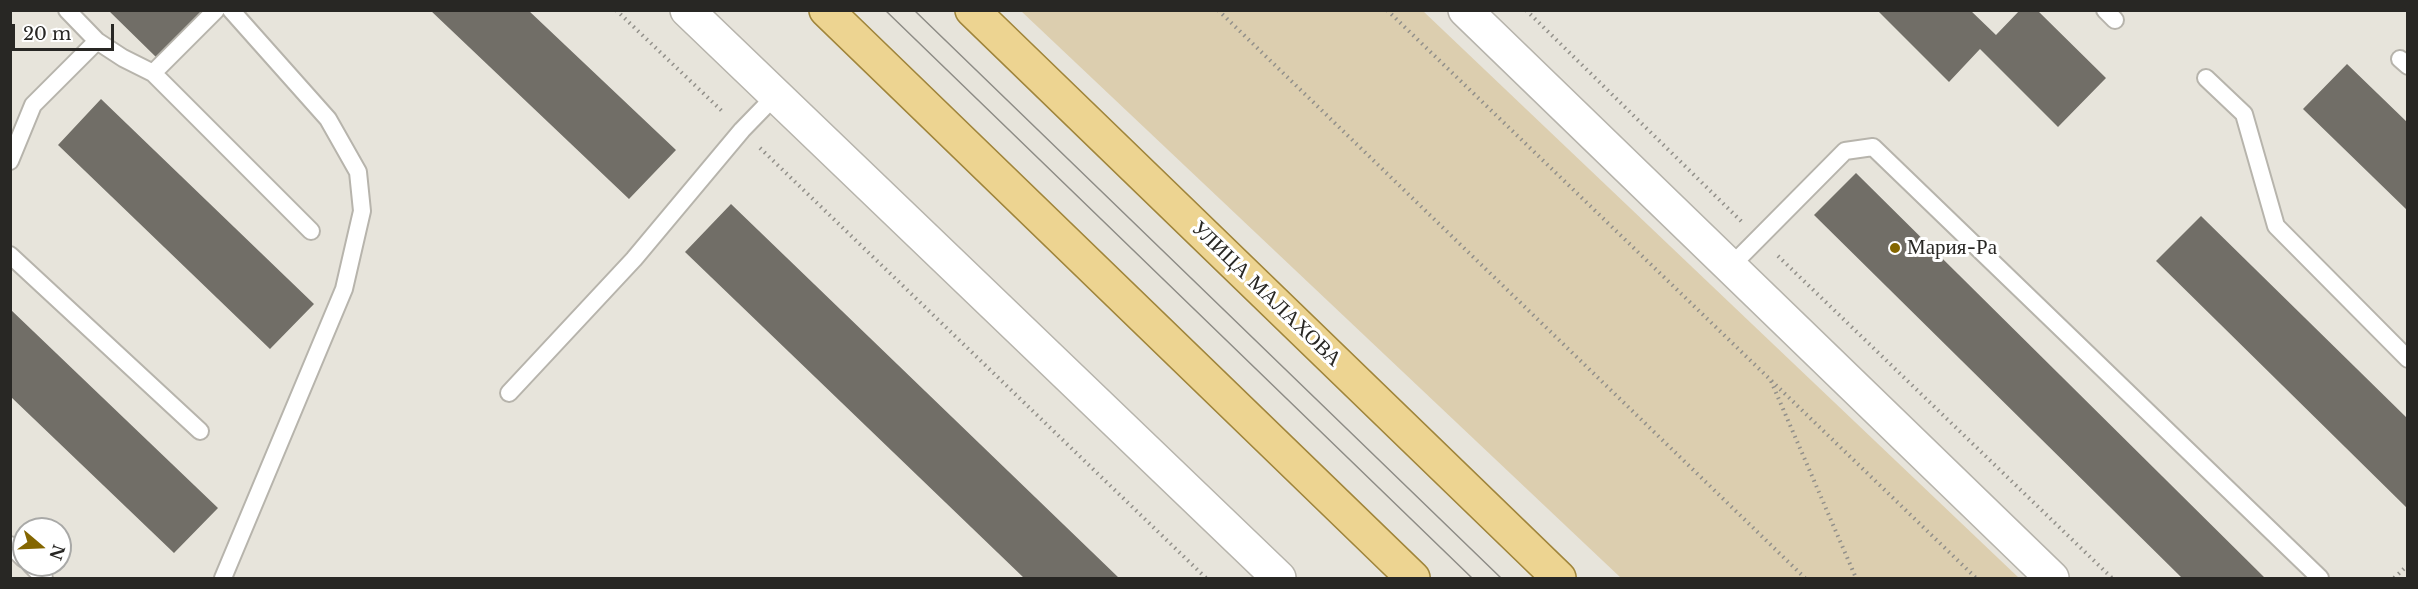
<!DOCTYPE html>
<html>
<head>
<meta charset="utf-8">
<style>
  body { margin:0 }
  #map { position:relative; width:2418px; height:589px; overflow:hidden; background:#e7e4db; font-family:"Libre Baskerville",serif }
  canvas { display:block }
  .frame { position:absolute; inset:0; border:12px solid #282724; pointer-events:none }
  .north { position:absolute; left:12px; top:517px; width:60px; height:60px; box-sizing:border-box; background:#fff; border:2px solid #a9a9a7; border-radius:50%; rotate:109deg; font-size:16px; font-weight:700; line-height:24px; text-align:center; color:#282724 }
  .north::after { content:''; display:block; margin:auto; width:21px; height:27px; background:#846600; clip-path:polygon(50% 0,100% 100%,50% 72%,0 100%) }
  .scale { position:absolute; left:12px; top:24px; width:102px; height:27px; box-sizing:border-box; border:3px solid #282724; border-top:0; padding-left:8px; font-size:18px; line-height:21px; white-space:nowrap; color:#282724; -webkit-text-stroke:4px #fff; paint-order:stroke }
</style>
</head>
<body>
<div id="map">
<canvas width="2418" height="589"></canvas>
<div class="frame"></div>
<div class="north">N</div>
<div class="scale">20 m</div>
</div>
<script>
const g = document.querySelector('canvas').getContext('2d');
g.lineJoin = 'round';
function fillPath(path, color) { g.fillStyle = color; g.fill(path, 'evenodd'); }
function trace(path, color, width, dash) { g.strokeStyle = color; g.lineWidth = width; g.lineCap = dash ? 'butt' : 'round'; g.setLineDash(dash || []); g.stroke(path); }
function drawText(font, color, halo, rows, align = 'center') {
  g.font = font + ' "Libre Baskerville",serif'; g.lineWidth = 6; g.setLineDash([]); g.textBaseline = 'middle'; g.strokeStyle = halo; g.fillStyle = color; for (const [text, x, y, turn = 0] of rows) {
    g.save(); g.translate(x, y); g.rotate((+turn || 0) * Math.PI / 180); g.textAlign = isNaN(turn) ? turn : align; if (halo) g.strokeText(text, 0, 0); g.fillText(text, 0, 0); g.restore();
  }
}
fillPath(new Path2D(`
  M1021,11H1423L2019,578H1621Z`), '#dcceaf');
fillPath(new Path2D(`
  M108,10H201L202,12L157,58Z
  M430,10H528L676,150L629,199Z
  M1877,10H1970L1996,35L2020,10H2037L2106,78L2058,127L1980,49L1949,82Z
  M2347,64L2408,123V211L2303,109Z
  M101,99L314,304L270,349L58,145Z
  M1856,173L2265,578H2182L1814,215Z
  M731,204L1119,578H1024L685,252Z
  M2201,216L2408,419V509L2156,261Z
  M10,309L218,508L174,553L10,396Z`), '#716e67');
const lane = new Path2D(`
  M67,10L97,41L123,58L153,73L311,231
  M2105,10L2115,20
  M2400,59L2408,66
  M153,73L216,10
  M2206,78L2244,114L2276,226L2408,359
  M10,161L33,105L97,41
  M10,255L200,431
  M1729,268L1845,151L1873,147L2320,578
  M509,393L634,259L742,130L776,95
  M10,545L24,559
  M31,565L44,578
  M223,578L344,289L362,211L358,172L328,119L231,10`);
const secondary = new Path2D(`
  M687,10L1279,578
  M1465,10L2052,578`);
const primary = new Path2D(`
  M826,10L1413,578
  M972,10L1559,578`);
trace(lane, '#b7b4ac', 20);
trace(secondary, '#b7b4ac', 36);
trace(primary, '#a0853b', 36);
trace(new Path2D(`
  M616,10L724,113
  M1218,10L1805,578
  M1387,10L1976,578
  M1526,10L1742,222
  M760,148L1206,578
  M1778,256L2112,578
  M1771,381L1856,578
  M2394,578L2408,565`), '#92908a', 4, [1.5, 4.5]);
trace(lane, '#fff', 16);
trace(secondary, '#fff', 33);
trace(primary, '#edd491', 33);
trace(new Path2D(`
  M885,10L1472,578
  M914,10L1501,578`), '#8e8c86', 1.5);
for (const [x, y, r, color] of [
  [1895,248,6,"#846600"]
]) { const dot = new Path2D(); dot.arc(x, y, r, 0, 2 * Math.PI); g.fillStyle = color; g.fill(dot); trace(dot, '#fff', 2); }
drawText('21px', '#282724', '#fff', [
  ["Мария-Ра",1907,248]
], 'left');
drawText('21px', '#282724', '#fff', [
  ["УЛИЦА МАЛАХОВА",1266,294,44]
]);
</script>
</body>
</html>
